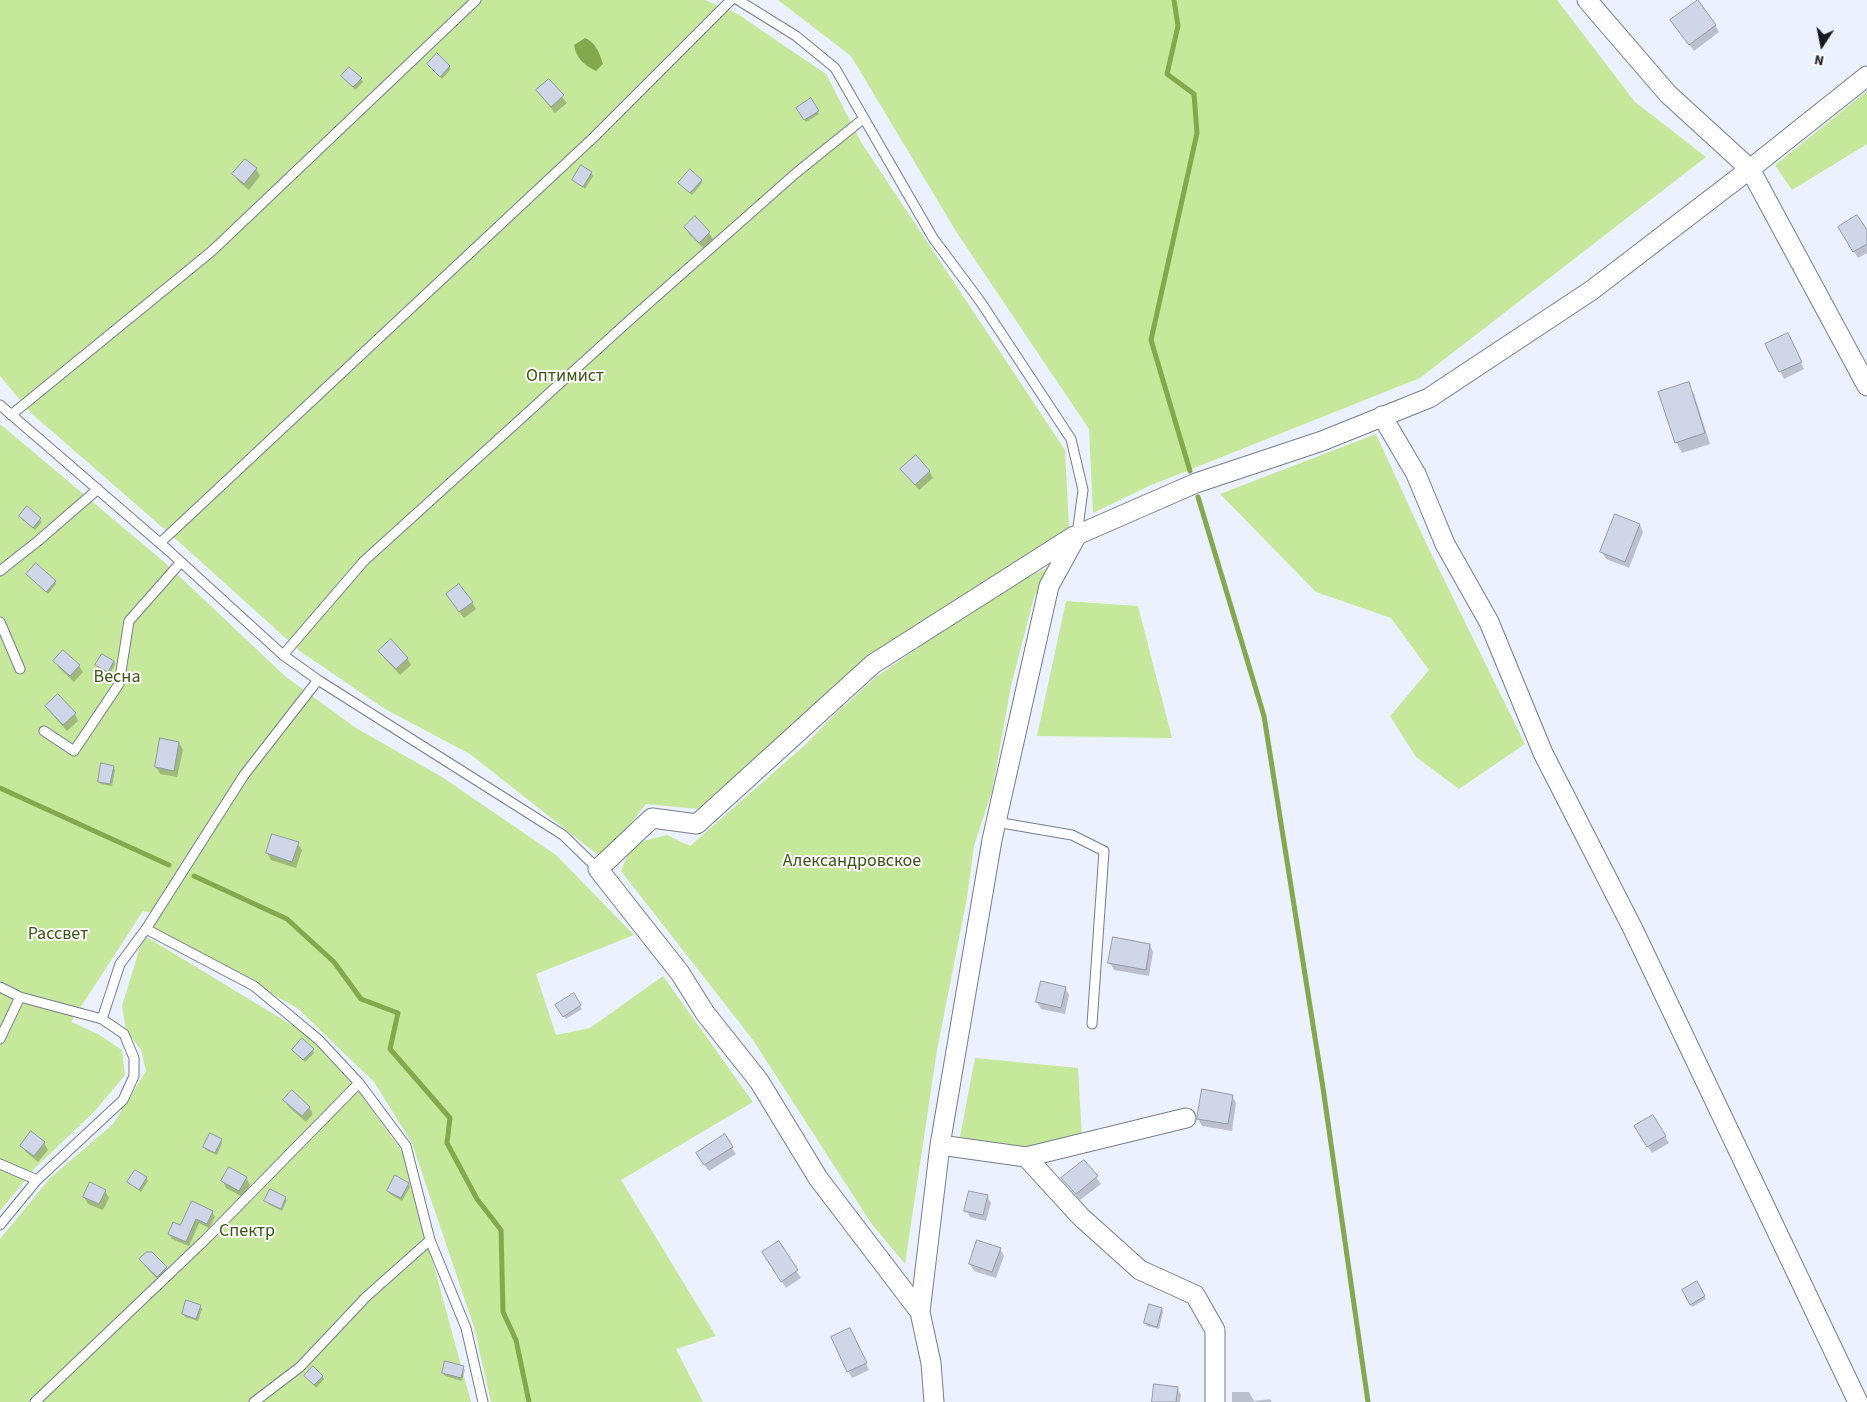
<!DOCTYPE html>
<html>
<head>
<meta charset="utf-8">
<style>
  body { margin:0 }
  #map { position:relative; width:1867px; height:1402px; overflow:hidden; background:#ebf1ff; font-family:"Source Sans 3",sans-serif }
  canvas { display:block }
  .north { position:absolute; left:1797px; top:20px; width:50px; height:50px; -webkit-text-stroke:4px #fefefe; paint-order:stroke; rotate:191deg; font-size:14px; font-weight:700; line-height:20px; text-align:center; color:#16181e }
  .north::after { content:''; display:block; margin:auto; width:18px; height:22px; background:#16181e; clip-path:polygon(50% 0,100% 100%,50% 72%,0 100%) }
</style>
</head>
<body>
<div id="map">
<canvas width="1867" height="1402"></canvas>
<div class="north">N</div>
</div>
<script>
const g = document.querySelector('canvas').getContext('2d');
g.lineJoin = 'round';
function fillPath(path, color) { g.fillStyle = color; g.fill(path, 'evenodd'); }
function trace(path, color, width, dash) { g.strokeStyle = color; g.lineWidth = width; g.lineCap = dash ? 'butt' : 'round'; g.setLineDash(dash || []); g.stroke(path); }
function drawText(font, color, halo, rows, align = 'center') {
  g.font = font + ' "Source Sans 3",sans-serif'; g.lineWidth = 4; g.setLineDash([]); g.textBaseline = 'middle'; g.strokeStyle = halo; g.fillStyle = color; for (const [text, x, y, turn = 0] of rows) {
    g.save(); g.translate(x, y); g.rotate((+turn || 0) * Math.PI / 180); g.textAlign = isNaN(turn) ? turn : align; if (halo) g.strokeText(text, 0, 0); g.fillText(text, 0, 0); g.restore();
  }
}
fillPath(new Path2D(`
  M0,0H705L736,13L826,74L861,142L1065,450L1069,527L871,655L698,809L646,804L603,859L470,754L385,709L301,652L178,541L31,413L0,376Z
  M778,0H1557L1635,102L1706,157L1420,378L1149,486L1093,513L1089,429L957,233L851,56Z
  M1867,91V144L1792,190L1775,165Z
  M0,424L163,561L286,677L356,728L442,777L556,855L634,935L536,974L556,1035L590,1028L663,976L753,1102L621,1180L716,1336L676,1349L703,1402H491L474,1327L412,1143L374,1082L297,1008L153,927L158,914L143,911L71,1022L98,1034L122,1050L125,1075L94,1112L35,1168L0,1211Z
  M1376,434L1427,545L1525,744L1459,789L1416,757L1390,716L1429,670L1391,618L1316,592L1220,494Z
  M1051,566L1034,597L1011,686L992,791L974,846L967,898L937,1050L905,1264L871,1223L753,1040L621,871L632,844L667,835L690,846L805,745L831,718L876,677L1003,589Z
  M1066,601L1138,606L1172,738L1037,736Z
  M145,936L305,1033L357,1089L403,1153L471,1402H0V1239L50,1178L113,1124L146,1071L141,1050L126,1031L122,1006L140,947Z
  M975,1058L1078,1068L1082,1137L1035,1149L960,1137Z`), '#c6e89a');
fillPath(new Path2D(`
  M585,38C596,43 599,52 603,64L596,71C584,65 576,58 574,45Z`), '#83a94c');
fillPath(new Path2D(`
  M1672,21L1715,25L1719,32L1694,51Z
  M428,64L449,67L451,69L442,79Z
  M342,76L361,79L363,82L355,90Z
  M549,81L567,103L555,113L537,91Z
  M810,100L819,114L806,122L798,108Z
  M245,161L256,169L260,176L249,190L238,181L234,174Z
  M591,173L593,176L585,189L574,180Z
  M701,180L702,183L692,195L682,186Z
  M685,227L709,233L713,239L703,248L689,234Z
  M1839,228L1867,233V253L1858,258Z
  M1791,342L1804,369L1784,379L1767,345Z
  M1688,384L1694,394L1710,444L1682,453L1676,442Z
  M902,469L929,471L933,478L919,490Z
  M27,508L42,522L35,530L22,519Z
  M1616,516L1640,525L1643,532L1629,568L1606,559L1602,552Z
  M28,574L55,581L56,584L48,594Z
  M451,601L472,602L476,609L464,618Z
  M380,651L407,658L411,665L400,675L384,658Z
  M55,661L79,666L83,672L74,682L59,668Z
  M114,662L115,664L110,674L99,668L97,665Z
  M47,706L75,714L78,721L67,731L51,713Z
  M179,743L183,750L177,777L160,774L156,767Z
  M113,767L115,770L112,786L101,784L99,781Z
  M298,844L302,850L296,868L271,860L267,853Z
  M1150,945L1153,952L1149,976L1114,970L1110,963Z
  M1065,988L1069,995L1065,1014L1041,1009L1037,1002Z
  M573,995L582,1009L566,1019L557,1005Z
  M293,1050H313L314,1053L305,1062Z
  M1203,1091L1232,1096L1236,1103L1232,1131L1202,1126L1198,1119Z
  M285,1100L309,1107L313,1114L306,1122L289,1107Z
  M1653,1116L1669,1143L1652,1153L1636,1127Z
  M724,1136L736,1154L709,1171L701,1160Z
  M221,1140L222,1143L217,1155L206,1150L204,1147Z
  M44,1143L48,1150L38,1162L26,1152L22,1146Z
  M1084,1161L1101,1184L1080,1200L1063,1179Z
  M146,1178L148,1181L141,1192L128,1182Z
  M246,1178L250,1185L243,1197L226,1188L223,1181Z
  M408,1184L410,1187L402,1201L390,1194L388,1191Z
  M105,1191L109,1198L103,1210L88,1204L84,1197Z
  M987,1196L991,1203L986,1221L970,1217L966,1210Z
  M285,1198L287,1200L282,1211L268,1204L266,1201Z
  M192,1203L212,1212L215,1217L209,1228L199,1223L189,1246L172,1239L169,1234L181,1226Z
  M778,1243L801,1278L786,1288L767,1259Z
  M1000,1249L1004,1256L996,1278L974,1271L970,1264Z
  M141,1259L166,1268L170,1275L161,1283L145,1266Z
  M1697,1283L1706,1299L1692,1307L1683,1291Z
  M200,1306L202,1309L198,1321L185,1317L183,1314Z
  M1162,1309L1163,1312L1159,1329L1147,1326L1145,1323Z
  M854,1337L869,1370L852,1378L832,1338Z
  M463,1367L465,1370L462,1381L445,1376L443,1373Z
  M306,1376H322L324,1379L316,1388Z
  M1177,1388L1181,1395L1180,1402H1153Z
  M1232,1392H1249L1254,1401L1270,1399L1272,1402H1232Z`), '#0003');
trace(new Path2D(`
  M1174,0L1178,26L1167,74L1194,94L1197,133L1151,340L1190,471
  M1198,497L1264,716L1323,1088L1368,1402
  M0,788L169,865
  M194,876L287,919L334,962L361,999L398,1013L390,1049L450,1118L447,1143L477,1199L501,1230L503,1312L516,1340L529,1402`), '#83a94c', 5);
const building = new Path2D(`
  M1698,0L1716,25L1689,45L1670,20Z
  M437,53L450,66L440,77L427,64Z
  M349,67L362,78L353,87L341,76Z
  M549,79L564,95L551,107L536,90Z
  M811,98L819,111L804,120L796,108Z
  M245,159L257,168L244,184L232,174Z
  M581,165L592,172L583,187L572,180Z
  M690,169L702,180L690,193L678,183Z
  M1857,215L1867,230V244L1853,252L1838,227Z
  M695,216L710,232L699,243L684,227Z
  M1788,333L1802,362L1779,372L1765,344Z
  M1689,382L1705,433L1675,443L1658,392Z
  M916,455L930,471L915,485L900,469Z
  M27,506L41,518L33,528L19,516Z
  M1615,514L1640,524L1625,562L1600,552Z
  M36,563L56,581L46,592L26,574Z
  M459,584L473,602L459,612L446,594Z
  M391,639L408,658L396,669L378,651Z
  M63,650L80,665L70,676L53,661Z
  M102,654L114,661L108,672L95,665Z
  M58,694L76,713L63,725L45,706Z
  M160,738L179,742L174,771L155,767Z
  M101,763L114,766L110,784L98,782Z
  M272,834L299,842L292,862L266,853Z
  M1113,937L1150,944L1146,970L1108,963Z
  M1041,981L1066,987L1061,1008L1036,1002Z
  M574,993L581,1005L563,1017L555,1005Z
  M302,1038L314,1049L303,1060L292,1050Z
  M1202,1089L1233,1095L1228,1124L1197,1119Z
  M292,1090L310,1107L302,1116L283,1100Z
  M1653,1115L1666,1136L1647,1147L1634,1126Z
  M31,1131L45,1142L34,1156L20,1146Z
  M210,1133L222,1139L215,1153L203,1147Z
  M725,1134L733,1147L704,1165L696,1153Z
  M1084,1160L1098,1176L1076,1194L1061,1178Z
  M229,1167L247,1177L239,1191L221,1181Z
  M135,1170L147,1177L139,1190L127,1182Z
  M395,1175L409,1183L401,1198L387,1191Z
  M90,1182L106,1190L99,1204L83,1197Z
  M270,1189L286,1197L281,1209L264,1201Z
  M969,1191L988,1195L983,1215L964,1211Z
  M192,1201L213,1211L207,1224L196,1219L186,1242L168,1234L173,1222L180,1225Z
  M977,1240L1001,1248L992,1272L969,1264Z
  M779,1241L798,1270L781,1282L762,1252Z
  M147,1252H152L167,1267L157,1277L139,1259Z
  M1697,1281L1705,1296L1690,1305L1682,1290Z
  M186,1300L201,1305L196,1319L182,1314Z
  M1149,1304L1162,1308L1157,1327L1144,1323Z
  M850,1328L867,1363L847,1372L831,1337Z
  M445,1361L464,1366L461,1378L442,1373Z
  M313,1366L323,1376L314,1385L304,1376Z
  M1154,1384L1178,1387L1176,1402H1152Z`);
fillPath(building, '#cfd6e7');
trace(building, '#9298a9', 1);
const service = new Path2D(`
  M738,0L796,36L835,68L933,238L980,301L1071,439L1083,490L1077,535
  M0,405L169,551L283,655L318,680
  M11,415L212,251L476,0
  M160,543L594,137L731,0
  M0,571L38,541L98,489
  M0,622L20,669
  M283,655L364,561L632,318L796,173L863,119
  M44,731L74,751L119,684L129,621L181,562
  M996,822L1072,835L1104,851L1092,1024
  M146,929L254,986L319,1040L359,1083
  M0,987L20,997L102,1019L120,964L146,929L244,775L318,680L563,835L598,869
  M0,1039L20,997
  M0,1164L37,1180
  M0,1225L37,1180L123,1100L134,1076V1058L124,1034L102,1019
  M35,1402L206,1239L359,1083L406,1146L430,1240L466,1328L483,1402
  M254,1402L300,1367L366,1297L430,1240`);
const minor = new Path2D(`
  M1587,0L1668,94L1750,169L1867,386
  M1382,416L1416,474L1445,544L1489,622L1543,753L1633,929L1858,1402
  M940,1145L1026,1157L1186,1118
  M1026,1157L1081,1217L1140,1270L1195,1295L1215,1330V1402
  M920,1312L818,1178L759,1081L705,1013L680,973L598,869L652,818L697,824L873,664L1074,536
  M934,1402L931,1363L920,1312L940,1145L992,840L1049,586L1077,535L1196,483L1322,441L1429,398L1592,290L1750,169L1867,76`);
trace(service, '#767d8d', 11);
trace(minor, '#767d8d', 21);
trace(service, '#fff', 9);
trace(minor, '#fff', 19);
drawText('18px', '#3c5513', '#fefefe', [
  ["Оптимист",565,377],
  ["Весна",117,678],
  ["Александровское",852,862],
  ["Рассвет",58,935],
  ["Спектр",247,1232]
]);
</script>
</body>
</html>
